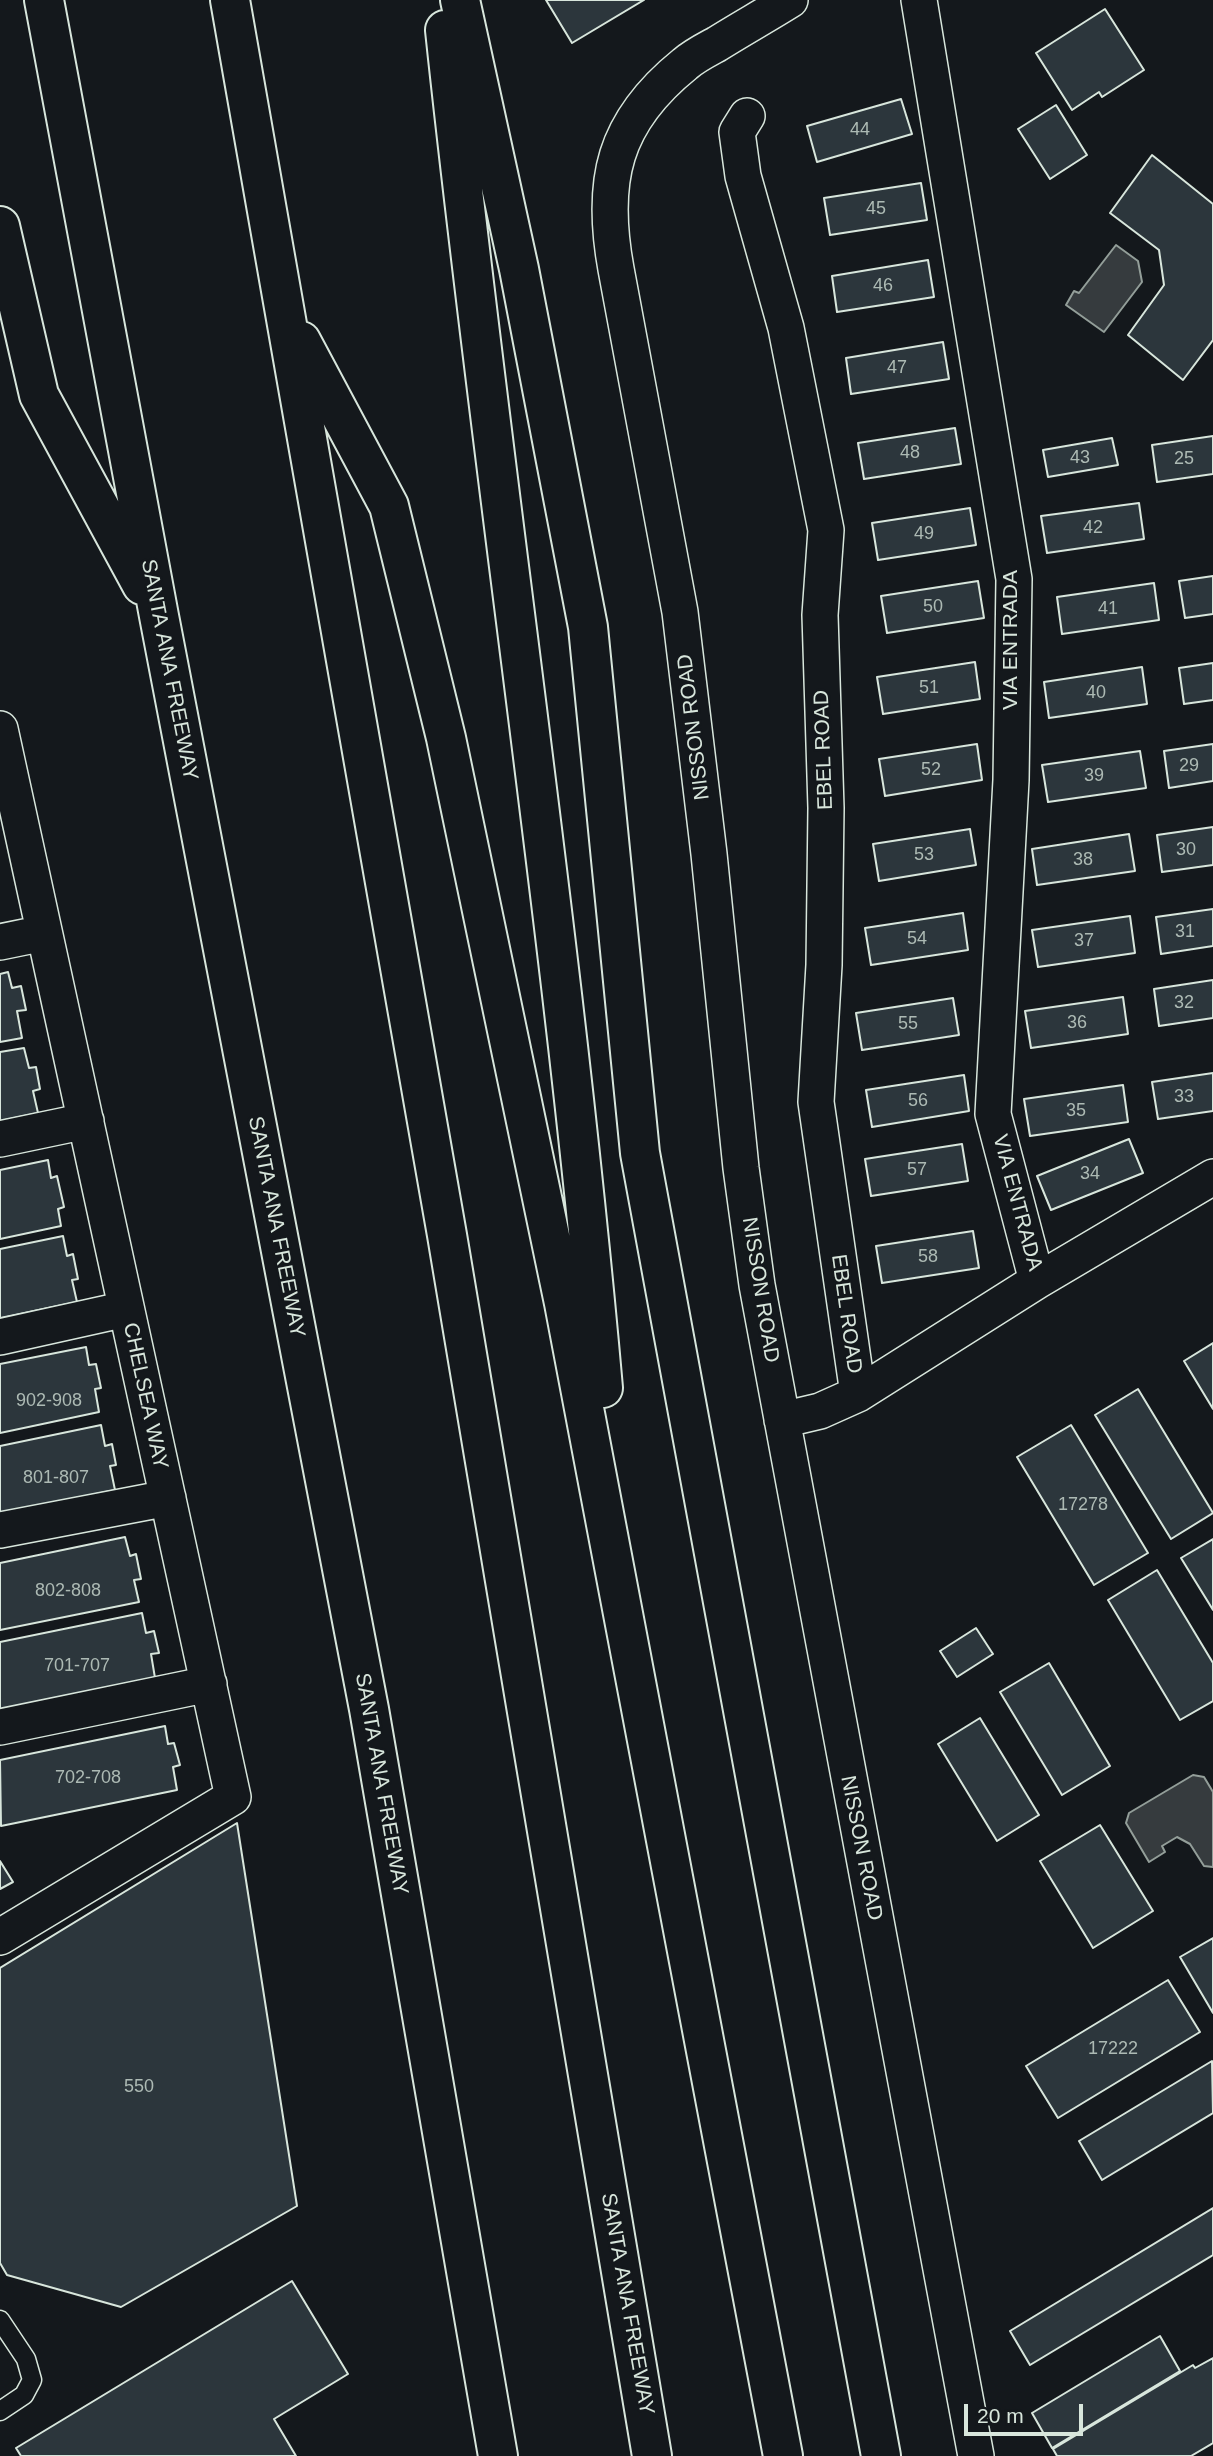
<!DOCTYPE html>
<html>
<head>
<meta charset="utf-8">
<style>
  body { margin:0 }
  #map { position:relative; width:1213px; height:2456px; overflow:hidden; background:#14181c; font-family:Arial,sans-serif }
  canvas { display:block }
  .scale { position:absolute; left:964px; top:2404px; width:119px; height:32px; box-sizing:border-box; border:4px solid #d8e6dc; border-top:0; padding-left:9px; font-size:21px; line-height:24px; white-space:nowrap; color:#d8e6dc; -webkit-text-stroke:5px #14181c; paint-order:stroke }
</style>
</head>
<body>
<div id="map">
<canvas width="1213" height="2456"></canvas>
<div class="scale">20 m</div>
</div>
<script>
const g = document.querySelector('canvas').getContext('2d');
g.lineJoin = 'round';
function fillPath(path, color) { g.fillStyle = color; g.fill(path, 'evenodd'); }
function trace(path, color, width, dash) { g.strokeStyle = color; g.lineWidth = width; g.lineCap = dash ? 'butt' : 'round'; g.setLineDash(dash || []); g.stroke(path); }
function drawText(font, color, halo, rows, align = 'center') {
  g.font = font + ' Arial,sans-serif'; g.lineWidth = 5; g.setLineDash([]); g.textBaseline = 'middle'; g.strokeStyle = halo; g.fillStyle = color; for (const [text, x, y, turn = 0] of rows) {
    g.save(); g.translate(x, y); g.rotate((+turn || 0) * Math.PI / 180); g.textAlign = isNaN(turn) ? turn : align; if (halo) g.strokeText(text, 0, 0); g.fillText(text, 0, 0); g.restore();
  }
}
const water = new Path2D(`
  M1116,245L1138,261L1142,282L1104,332L1066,305L1074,291L1079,293Z
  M1193,1775L1204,1777L1213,1792V1867L1204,1866L1190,1844L1177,1837L1162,1846L1165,1852L1149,1862L1126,1823L1129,1813Z`);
fillPath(water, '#363b3e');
trace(water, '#939e99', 2);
const building = new Path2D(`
  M546,0H644L572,43Z
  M1105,9L1144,70L1102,97L1099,92L1072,110L1036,53Z
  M901,99L912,134L817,162L807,126Z
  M1056,105L1087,155L1050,179L1018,129Z
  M1152,155L1213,204V340L1183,380L1128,335L1164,285L1159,250L1110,213Z
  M921,183L927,220L830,235L824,198Z
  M928,260L934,297L837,312L832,276Z
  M943,342L949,379L851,394L846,358Z
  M955,428L961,464L864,479L858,443Z
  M1213,436V474L1157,482L1152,445Z
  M1112,438L1118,465L1048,477L1043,450Z
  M1139,503L1144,539L1047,553L1041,516Z
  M970,508L976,545L878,560L872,523Z
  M1213,576V614L1185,618L1179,581Z
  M978,581L984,618L887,633L881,596Z
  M1154,583L1159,620L1062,634L1057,597Z
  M975,662L980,699L883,714L877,677Z
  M1213,663V700L1184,704L1179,668Z
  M1142,667L1147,704L1049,718L1044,682Z
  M977,744L982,780L885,796L879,759Z
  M1213,744V781L1169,788L1164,751Z
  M1140,751L1146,788L1048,802L1042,765Z
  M1213,827V865L1162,872L1157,835Z
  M970,829L976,865L879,881L873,844Z
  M1129,834L1135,871L1037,885L1032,849Z
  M1213,909V946L1161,954L1156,917Z
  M963,913L968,950L871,965L865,928Z
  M1130,916L1135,953L1038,967L1032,930Z
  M8,972L12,988L21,986L26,1010L17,1011L22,1038L0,1042V974Z
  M1213,980V1018L1159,1026L1154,989Z
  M1123,997L1128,1034L1031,1048L1025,1011Z
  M953,998L959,1035L862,1050L856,1013Z
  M24,1048L29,1068L36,1067L40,1089L33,1091L38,1113L0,1121V1052Z
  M1213,1073V1111L1158,1119L1152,1082Z
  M964,1075L969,1111L872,1127L866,1090Z
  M1123,1085L1128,1122L1030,1136L1024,1099Z
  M1129,1139L1143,1173L1051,1210L1037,1176Z
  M962,1144L968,1181L871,1196L865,1159Z
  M48,1160L51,1178L57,1176L64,1207L58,1209L61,1226L0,1239V1170Z
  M973,1231L979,1268L882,1283L876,1246Z
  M63,1236L67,1256L73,1254L78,1279L72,1280L77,1302L0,1318V1249Z
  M1213,1343V1409L1184,1361Z
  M86,1347L89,1365L96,1364L101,1388L95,1389L99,1412L0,1433V1364Z
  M1138,1389L1213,1513L1171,1539L1095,1415Z
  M101,1425L105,1446L112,1444L116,1465L110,1466L115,1490L0,1514V1446Z
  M1071,1425L1148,1553L1094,1585L1017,1457Z
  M125,1537L130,1556L136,1554L141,1579L134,1580L139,1602L0,1630V1563Z
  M1213,1539V1610L1181,1558Z
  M1157,1570L1213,1663V1701L1180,1720L1108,1600Z
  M142,1613L146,1633L154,1631L159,1653L151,1654L155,1678L0,1710V1642Z
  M976,1628L993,1654L957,1677L940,1651Z
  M1049,1663L1110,1766L1062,1795L1000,1692Z
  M980,1718L1039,1815L997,1841L938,1744Z
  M165,1726L168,1744L174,1743L180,1765L173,1767L177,1790L1,1826L0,1760Z
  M237,1823L297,2206L121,2307L7,2275L0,2263V1968Z
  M1100,1825L1153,1911L1093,1948L1040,1861Z
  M0,1861L13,1882L0,1889Z
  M1213,1938V2013L1180,1957Z
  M1168,1980L1200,2032L1058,2118L1026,2066Z
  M1212,2061L1213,2113L1102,2180L1079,2141Z
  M1213,2208V2255L1030,2365L1010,2331Z
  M292,2281L348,2374L274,2419L296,2456H21L16,2448Z
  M1160,2336L1180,2371L1052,2448L1032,2413Z
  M1213,2358V2443L1191,2456H1057L1053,2449L1193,2365L1195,2368Z`);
fillPath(building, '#2c363c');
trace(building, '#d8e6dc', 2);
const service = new Path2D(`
  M0,2320L26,2359L32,2380L24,2395L0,2411`);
const minor = new Path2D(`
  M790,0C766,15 741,29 717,44C706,50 694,56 685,64C613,122 600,181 616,269L680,612L709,854L741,1168L757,1285L976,2456
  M919,0L1014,579L1011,780L993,1114L1037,1281
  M747,116L737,132L743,176L786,328L826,530L820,615L826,808L824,965L816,1102L858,1394
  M0,729L233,1797L0,1937
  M0,942L44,933
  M0,1139L86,1121
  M0,1337L126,1309
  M782,1420L820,1411L858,1394L1037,1281L1213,1177
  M0,1530L168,1498
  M0,1727L209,1684`);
const motorway = new Path2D(`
  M44,0L159,616L369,1709L498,2456
  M230,0L447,1235L652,2456
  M460,0L519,269L588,627L640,1153L881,2456
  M445,30C493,483 563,934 603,1388
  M0,226L39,395L142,585
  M301,341L389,506L446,738L564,1303L783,2456`);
trace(service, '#d8e6dc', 21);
trace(minor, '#d8e6dc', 38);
trace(motorway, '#d8e6dc', 42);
trace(service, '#14181c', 18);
trace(minor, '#14181c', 35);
trace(motorway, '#14181c', 38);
drawText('18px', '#adbab4', null, [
  ["44",860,130],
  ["45",876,209],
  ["46",883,286],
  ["47",897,368],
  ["48",910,453],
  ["43",1080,458],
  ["25",1184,459],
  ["42",1093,528],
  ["49",924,534],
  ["50",933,607],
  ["41",1108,609],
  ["51",929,688],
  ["40",1096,693],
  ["29",1189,766],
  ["52",931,770],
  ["39",1094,776],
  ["30",1186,850],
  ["53",924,855],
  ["38",1083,860],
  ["31",1185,932],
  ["54",917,939],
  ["37",1084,941],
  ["32",1184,1003],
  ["36",1077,1023],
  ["55",908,1024],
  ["33",1184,1097],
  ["56",918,1101],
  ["35",1076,1111],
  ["57",917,1170],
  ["34",1090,1174],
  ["58",928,1257],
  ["902-908",49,1401],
  ["801-807",56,1478],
  ["17278",1083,1505],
  ["802-808",68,1591],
  ["701-707",77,1666],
  ["702-708",88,1778],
  ["17222",1113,2049],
  ["550",139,2087]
]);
drawText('21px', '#d8e6dc', '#14181c', [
  ["VIA ENTRADA",1011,640,-90],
  ["SANTA ANA FREEWAY",169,670,79],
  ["NISSON ROAD",694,727,-97],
  ["EBEL ROAD",824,750,-92],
  ["VIA ENTRADA",1017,1203,75],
  ["SANTA ANA FREEWAY",276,1227,79],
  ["NISSON ROAD",760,1290,81],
  ["EBEL ROAD",846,1314,82],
  ["CHELSEA WAY",145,1396,78],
  ["SANTA ANA FREEWAY",381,1784,80],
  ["NISSON ROAD",861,1848,79],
  ["SANTA ANA FREEWAY",627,2304,80]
]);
</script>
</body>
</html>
